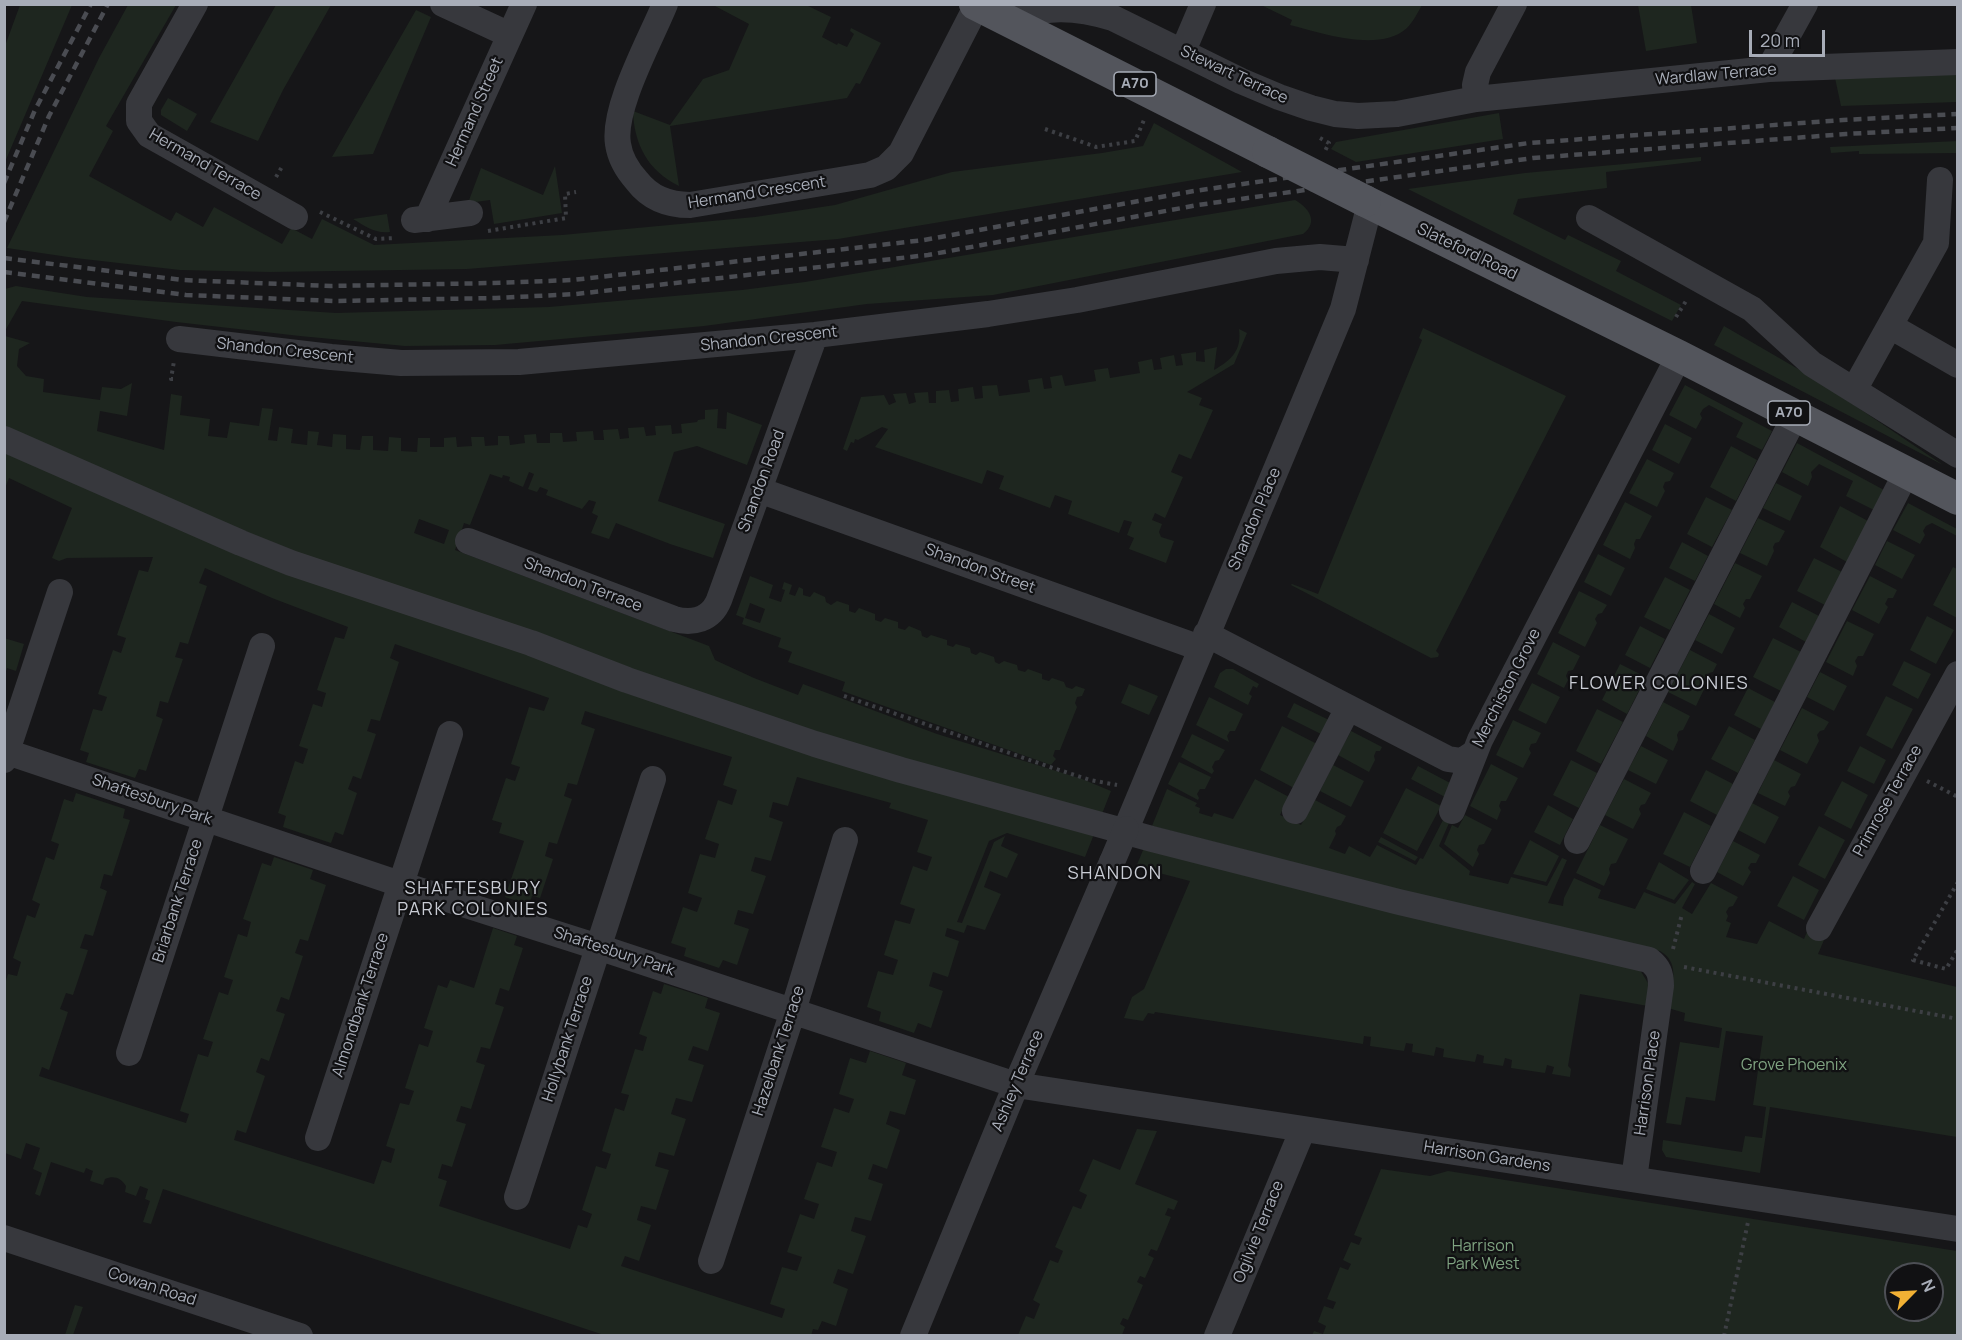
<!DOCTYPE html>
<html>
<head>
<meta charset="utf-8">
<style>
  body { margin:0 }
  #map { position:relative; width:1962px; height:1340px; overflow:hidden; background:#161618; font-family:Manrope,sans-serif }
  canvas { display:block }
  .frame { position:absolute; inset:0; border:6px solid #a8adb8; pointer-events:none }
  .north { position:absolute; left:1884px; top:1262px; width:60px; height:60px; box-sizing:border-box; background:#111113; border:2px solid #4d4f55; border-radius:50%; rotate:66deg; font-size:16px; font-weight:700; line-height:24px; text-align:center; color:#a8adb8 }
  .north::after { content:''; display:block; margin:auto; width:21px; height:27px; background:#f2b134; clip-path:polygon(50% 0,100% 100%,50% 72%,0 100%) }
  .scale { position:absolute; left:1749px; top:30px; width:76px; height:27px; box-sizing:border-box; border:3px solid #a8adb8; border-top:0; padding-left:8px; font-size:18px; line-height:21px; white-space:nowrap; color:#a8adb8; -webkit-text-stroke:4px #111113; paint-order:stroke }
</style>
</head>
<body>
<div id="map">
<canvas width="1962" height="1340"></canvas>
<div class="frame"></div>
<div class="north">N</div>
<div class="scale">20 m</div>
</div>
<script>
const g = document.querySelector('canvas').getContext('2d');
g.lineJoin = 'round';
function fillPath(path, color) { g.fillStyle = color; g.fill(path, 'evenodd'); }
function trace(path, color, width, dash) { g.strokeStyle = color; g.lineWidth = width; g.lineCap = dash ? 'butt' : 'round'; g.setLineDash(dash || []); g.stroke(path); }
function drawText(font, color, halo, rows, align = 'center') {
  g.font = font + ' Manrope,sans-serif'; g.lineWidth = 4.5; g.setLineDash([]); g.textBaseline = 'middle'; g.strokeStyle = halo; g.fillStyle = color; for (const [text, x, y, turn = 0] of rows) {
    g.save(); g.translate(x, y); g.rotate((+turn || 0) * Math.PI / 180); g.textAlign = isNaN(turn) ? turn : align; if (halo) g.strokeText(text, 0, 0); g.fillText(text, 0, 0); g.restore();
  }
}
fillPath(new Path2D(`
  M20,5H72L5,162V46Z
  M128,5H176L106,126L113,131L89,176L171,221L176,212L203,227L214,207L282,244L291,228L312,239L322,219L374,245L562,235L755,217L802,210L835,205L952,172L1102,153L1143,146L1154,123L1242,172L838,239L467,269L270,272L180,270L75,258L7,248L99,58Z
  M276,5H331L283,90L258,141L210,122Z
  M716,5H806L831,17L822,37L837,45L838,43L847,47L854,34L850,31L851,28L881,43L860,84L856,83L847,98L670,126L679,186C648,171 634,144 633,111L670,125L703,79L729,70L749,24L715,6Z
  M1261,5L1422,4V5C1418,12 1413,22 1407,28C1380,53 1321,33 1290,25L1292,20Z
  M1638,5H1691L1697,43L1646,51Z
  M416,10L431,17L373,154L332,157Z
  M1896,75H1957V102L1841,106L1835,78Z
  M168,98L197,114L187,131L161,115V110Z
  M1499,113L1503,139L1356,162L1331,149L1336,142Z
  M1958,141L1957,153L1859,154V151L1831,153L1830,147Z
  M1701,157V161L1606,172L1607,188L1518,199L1513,214L1565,240L1568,235L1621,261L1616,271L1681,305L1672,321L1408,189L1525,173Z
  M555,166L562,213L494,224L490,200L468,203L481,168L543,195Z
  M1295,200C1309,208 1319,222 1303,234L993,295L867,304L704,326L495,345L405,346L300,336L176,322L22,301L5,331V289L16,286L87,297L336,313L549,307L742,290L805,282Z
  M387,214L390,232C375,234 365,226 353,219Z
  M1724,326L1817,380L1943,465L1716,346L1714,345Z
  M1423,328L1566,396L1436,651L1439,654L1438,657L1431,658L1291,585L1292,584L1318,594L1422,340L1419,338Z
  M1239,329L1247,333L1234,364L1187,392L1202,398L1199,405L1213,410L1191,459L1179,454L1171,472L1183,477L1165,518L1155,513L1152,520L1162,524L1159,532L1161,537L1174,541L1166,563L1129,549L1134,538L1127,535L1132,522L1124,520L1119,533L1068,514L1072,501L1055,495L1050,508L999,489L1004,476L987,470L982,484L875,447L888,429L882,427L858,440L855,439L854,443L851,442L847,451L843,449L861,397L884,395L889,405L896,402L893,394L906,393L909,404L916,402L914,393L928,392L929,403H936V391L949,390L951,402L959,401L958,389L973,387L975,399L983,398L982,386L997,385L999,396L1030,392L1028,380L1042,378L1044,389L1052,388L1050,377L1062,375L1065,386L1096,381L1094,370L1108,368L1110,378L1140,373L1138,362L1152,359L1154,370L1162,369L1160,358L1174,355L1176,366L1183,365L1181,354L1196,352V361L1205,362L1204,350L1217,347L1214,370C1231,360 1242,351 1239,329Z
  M5,336L30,343L19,349L17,366L26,376L44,379L43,392L100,400L102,387L121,389L132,383L127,416L100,411L97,431L164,450L171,394L182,396L180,415L210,419L208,436L227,438L230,422L259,426L262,408L273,409L268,440L277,441L279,427L293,429L291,443L307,445L308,431L319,432L317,445L332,447L333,434L346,435V449L360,450L362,436H373V450L388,451L389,437L401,438V451L417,452L418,438H430V447H444V438L456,437L457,447L472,446L471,437H484L485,446L498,445V436H509L510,445L525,443L524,435L536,434L537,443H550V433H562L563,442L577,441L576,432L593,431L594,440H604L603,430L618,429L620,439L629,438L628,428L644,427L646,436L656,435L655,426L671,425L672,434L682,433L681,424L697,422L698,420L705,419V410L718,409L717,428L726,429L727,412L762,425L747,465L697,446L674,452L658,501L725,524L713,558L670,544L616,523L609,539L591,533L598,516L592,513L596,502L589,500L582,509L546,495L548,490L540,487L537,492L528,489L534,474L529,472L523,487L509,481L510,477L503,475L502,478L490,474L470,525L464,523L455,550L709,646L715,660L754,678L798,695L803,684L937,734L1082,779L1111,791L1085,857L1007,833L989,841L957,922L962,923L994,842L1005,836L1001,846L1018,854L1007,878L990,871L984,887L1001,894L985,930L967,925L964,933L947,928L945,936L959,941L948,977L933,972L929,986L943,991L931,1028L918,1023L914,1033L879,1021L881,1012L867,1007L878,971L893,975L898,960L884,955L895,920L910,924L915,909L900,904L913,866L927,871L932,857L917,852L928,820L889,808L891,803L797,777L788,806L773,802L769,817L783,822L771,861L755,857L751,871L766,876L753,914L738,910L734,924L749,929L737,965L723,960L719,968L684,956L686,948L671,943L683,907L697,912L702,898L688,893L700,854L715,858L719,844L705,839L718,800L732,805L737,790L723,785L732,757L585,711L581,724L595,729L577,785L568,783L564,796L572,799L557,844L549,842L545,856L553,859L540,898L532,896L529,905L505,897L524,841L499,833L502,823L492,820L506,778L515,781L520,767L511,764L529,707L544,711L549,698L395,644L390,658L399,662L380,721L371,719L367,731L376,734L361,779L353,776L348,789L357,793L343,835L335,832L331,843L283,827L286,816L278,813L295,761L303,764L308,749L299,746L313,704L322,707L326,693L317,690L335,637L344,639L348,627L272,598L205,568L199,583L207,586L188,644L180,642L175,657L183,659L168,703L160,701L156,716L163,719L146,771L139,769L135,778L86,762L89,753L80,750L93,709L102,711L107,697L98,694L113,650L121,653L126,638L117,635L139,570L148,572L153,557L67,558L59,561L52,558L72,508L9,478L5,488ZM419,519L449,530L444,544L414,533Z
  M1685,385L1772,431L1762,450L1736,437L1743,423L1709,405L1703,409L1700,414L1702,418L1696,429L1669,415Z
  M1665,424L1692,438L1679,464L1652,450Z
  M1797,443L1884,490L1874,510L1846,496L1853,481L1819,464L1811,472L1812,477L1808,486L1782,472Z
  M1731,446L1757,460L1736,501L1710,487Z
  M1647,459L1674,473L1670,481L1665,482L1663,487L1665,491L1657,507L1629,493Z
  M1776,483L1802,496L1790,521L1763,508Z
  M1706,497L1732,510L1712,547L1687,534Z
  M1625,502L1652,516L1640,539H1636L1634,544L1635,548L1630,559L1603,545Z
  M1908,503L1957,529V536L1932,523L1926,526L1923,531L1925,535L1920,544L1893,530Z
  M1840,506L1868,521L1847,562L1820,547Z
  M1758,518L1785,531L1779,542L1775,543L1773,547L1774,551L1767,566L1740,553Z
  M1887,541L1915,555L1902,579L1875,565Z
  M1682,542L1708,556L1695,581L1669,568Z
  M1598,554L1625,568L1611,596L1584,582Z
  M1814,558L1842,572L1825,605L1797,591Z
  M1735,563L1762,576L1750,599H1746L1743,604L1745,608L1740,618L1714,604Z
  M1953,567L1957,569V618L1933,605Z
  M750,576L773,585L769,598L781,602L785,590L782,589L784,582L792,585L789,594L795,596L799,587L803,589V595L810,597L814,592L825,597L826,602L831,605L837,601L849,605V611L855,613L859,608L875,614V620L881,622L885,618L898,622V628L905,630L909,626L921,631L922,636L927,638L931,635L947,640V645L953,647L956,644L970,648L971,653L976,655L980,652L994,657L995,662L999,664L1004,661L1017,665L1018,670L1025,672L1028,669L1042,674V679L1049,681L1052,678L1064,682L1066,687L1072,689L1076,686L1085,689L1082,696L1077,697L1075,703L1077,707L1060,750H1055L1053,756L1056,759L1051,765L842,691L845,682L788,662L792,652L778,647L781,638L742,624L744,618L736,615ZM750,603L765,609L760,623L745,618Z
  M1870,576L1897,590L1893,598H1888L1885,604L1888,607L1879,624L1852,610Z
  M1665,577L1690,590L1670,630L1644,617Z
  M1579,591L1607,605L1602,613L1598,614L1595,619L1597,623L1585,647L1558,633Z
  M1792,602L1819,616L1806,642L1779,627Z
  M1709,614L1735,628L1722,654L1695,640Z
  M1927,616L1954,630L1936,664L1910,650Z
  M1847,621L1874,634L1863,656H1858L1855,661L1857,666L1853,676L1826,662Z
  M1640,626L1665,639L1650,668L1625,655Z
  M4,638L24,644L16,671L7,668L5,675Z
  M1773,638L1801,652L1781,691L1753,677Z
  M1553,642L1580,656L1573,670L1568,671L1566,676L1568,680L1564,688L1537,674Z
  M1690,650L1717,664L1713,672L1709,673L1706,677L1708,681L1696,706L1668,692Z
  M1904,661L1931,674L1918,699L1892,685Z
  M1620,664L1646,677L1627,714L1602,700Z
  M1226,669H1233L1259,684L1257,688L1253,686L1249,694L1252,696L1248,705L1214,687L1220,673Z
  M1820,672L1847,686L1834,711L1807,697Z
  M1532,683L1560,697L1546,724L1518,710Z
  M1129,684L1158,696L1149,715L1121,703Z
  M1748,688L1775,702L1761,729L1734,715Z
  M1886,696L1913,709L1892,749L1866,735Z
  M1209,697L1243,714L1235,731H1230L1227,736L1229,742L1196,725Z
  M1663,702L1690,716L1683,730L1679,731L1677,735L1678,740L1673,751L1646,736Z
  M1294,703L1329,720L1321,734L1287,717Z
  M1802,708L1829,722L1824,730L1820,731L1817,735L1819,741L1807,764L1780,750Z
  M1597,709L1623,722L1601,764L1576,751Z
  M1513,720L1541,733L1536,743L1531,744L1529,749L1531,753L1523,768L1496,755Z
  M1282,726L1317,744L1294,788L1260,770Z
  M1729,726L1755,740L1738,773L1711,759Z
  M1351,731L1382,747L1380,751H1376L1374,756L1375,760L1369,772L1338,755Z
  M1192,734L1225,750L1219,760L1215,761L1212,767L1214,771L1212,774L1181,757Z
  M1641,746L1668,760L1656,784L1628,770Z
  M1860,746L1886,760L1874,784L1847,771Z
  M1571,760L1597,773L1579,808L1553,795Z
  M1774,760L1801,774L1795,786L1791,787L1788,792L1790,796L1785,806L1758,793Z
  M1179,762L1211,777L1205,789H1200L1197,794L1199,798L1198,800L1168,784Z
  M1491,764L1518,778L1506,801H1501L1499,806L1501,810L1497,820L1470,806Z
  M1333,765L1364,781L1351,807L1320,791Z
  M1418,766L1452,784L1445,797L1411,779Z
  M1706,770L1733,784L1717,815L1690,801Z
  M1255,779L1289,797L1280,815L1301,825L1315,800L1346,816L1341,825L1337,827L1335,831L1336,834L1329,848L1345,854L1349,846L1370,857L1377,845L1416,865L1420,858L1423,859L1443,820L1449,823L1439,846L1470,871L1469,875L1508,884L1511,877L1547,886L1562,858L1567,860L1548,903L1563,906L1564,898L1574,878L1601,890L1598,898L1635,909L1644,892L1675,904L1692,882L1695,884L1682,908L1692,914L1711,883L1738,897L1733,906L1729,907L1726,912L1728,916L1726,921L1731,923L1726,937L1757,944L1769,921L1804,939L1807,932L1824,940L1818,954L1957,987V1137L1770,1107L1760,1173L1666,1157L1662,1150L1663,1140L1742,1152L1745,1136L1762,1138L1766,1107L1753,1105L1763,1036L1726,1031L1715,1101L1686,1097L1681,1125L1666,1123L1680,1042L1719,1048L1722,1028L1684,1021L1685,1013L1668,1008C1671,988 1682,963 1660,951L1543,927L1152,826L1167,789L1197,803L1195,806L1200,808L1199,813L1212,817L1214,813L1233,819Z
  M1624,779L1651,793L1645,804L1641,805L1639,809L1641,814L1633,829L1605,815Z
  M1842,781L1868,795L1851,829L1824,815Z
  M1406,788L1441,806L1417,851L1383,833Z
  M76,793L125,809L123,818L130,820L112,876L104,874L100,888L107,891L93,936L85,934L80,948L88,950L73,995L66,993L60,1009L68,1012L49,1070L42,1067L39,1076L186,1123L189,1114L180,1111L198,1054L208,1057L213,1042L203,1039L219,992L228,995L233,980L224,977L238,934L247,937L251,922L243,919L262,863L271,866L274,857L313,870L310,879L326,885L308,941L300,939L295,953L303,956L289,1000L281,997L276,1011L285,1014L269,1061L261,1058L256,1072L265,1076L246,1133L237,1130L234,1140L374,1184L382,1160L391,1163L395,1149L386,1146L400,1103L409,1105L414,1091L405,1088L419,1044L428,1047L433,1031L424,1028L438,985L447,988L450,980L474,988L493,928L517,936L514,945L523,948L509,991L500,988L495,1004L504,1007L490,1049L481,1047L476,1062L485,1065L471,1109L461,1106L456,1121L466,1124L452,1167L442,1164L438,1178L447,1181L439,1206L570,1249L578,1225L587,1228L592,1214L582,1210L596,1166L606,1169L611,1154L602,1151L615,1108L624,1111L629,1095L621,1093L635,1049L643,1051L647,1037L639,1034L653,991L661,994L664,984L708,998L705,1008L720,1013L708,1051L693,1046L688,1060L704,1065L692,1102L676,1098L671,1114L686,1119L674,1156L659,1152L655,1166L669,1170L656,1210L641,1206L637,1220L651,1225L639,1261L625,1256L621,1266L782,1318L785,1309L770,1304L782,1267L797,1271L802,1257L787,1252L800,1214L814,1219L819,1204L804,1199L817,1162L832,1167L837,1152L821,1147L834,1108L849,1113L854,1099L839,1094L850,1058L866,1063L870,1051L906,1063L902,1075L916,1080L905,1115L890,1111L886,1124L900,1130L887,1169L873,1164L868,1179L883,1184L871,1221L855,1217L851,1231L866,1236L853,1274L838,1269L833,1283L848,1289L836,1326L822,1321L818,1330L813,1329L811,1336L604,1335L163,1189L151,1224L143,1222L150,1201L145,1199L148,1189L140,1186L136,1196L125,1192L126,1186C121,1178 114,1175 105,1179L103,1185L90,1181L93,1171L86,1168L84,1173L51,1162L40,1196L35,1194L42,1173L33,1169L40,1148L26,1143L21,1159L5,1153V984L8,974L17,976L21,962L13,958L27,915L35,918L40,904L32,900L46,857L54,860L59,844L51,841L64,799L73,802Z
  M1752,803L1779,817L1765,844L1738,830Z
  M1548,805L1573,819L1560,845L1534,832Z
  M1684,812L1711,826L1690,867L1663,854Z
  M1465,815L1492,829L1484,844L1479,845L1477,850L1479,854L1473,867L1444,844L1452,825L1458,828Z
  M1600,825L1628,839L1616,863L1611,864L1609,869L1610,873L1604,886L1576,873Z
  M1819,826L1845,840L1825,879L1798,865Z
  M1381,837L1418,857L1415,861L1378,842Z
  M1530,840L1559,856L1546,882L1513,874Z
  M1733,841L1760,855L1756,863H1751L1748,868L1751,872L1743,886L1717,872Z
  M1146,843L1640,970L1648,983V1006L1580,994L1568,1066L1571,1069L1570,1077L1552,1074L1554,1067L1547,1065L1545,1073L1511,1068L1512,1060L1505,1058L1503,1066L1483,1063L1484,1056L1477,1054L1475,1062L1443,1057L1444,1049L1436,1047L1434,1056L1412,1052L1413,1044L1406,1043L1404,1051L1370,1046L1371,1037L1364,1036L1363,1044L1155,1012L1154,1014L1148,1013L1143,1021L1124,1018L1132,997L1144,989L1190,881L1136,867Z
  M1659,862L1689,880L1674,900L1646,889Z
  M1793,876L1819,890L1804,920L1777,906Z
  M1137,1129L1157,1131L1135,1184L1178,1201L1174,1210L1168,1208L1165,1215L1171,1217L1157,1251L1151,1249L1148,1255L1154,1258L1145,1278L1140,1276L1137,1282L1143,1285L1128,1320L1123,1318L1120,1324L1125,1327L1122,1335H1018L1026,1316L1034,1319L1040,1304L1033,1300L1050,1260L1058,1263L1063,1251L1055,1247L1073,1206L1081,1209L1087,1195L1079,1191L1093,1159L1120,1170Z
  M1381,1169L1430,1176L1448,1171L1957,1251V1335H1312L1314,1331L1323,1334L1326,1326L1318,1322L1324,1306L1333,1309L1336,1302L1327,1299L1340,1267L1348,1270L1351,1264L1343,1260L1351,1242L1359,1245L1362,1238L1354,1235ZM1896,1274H1932V1310H1896Z
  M75,1305L83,1307L73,1335H65Z`), '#1e261f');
trace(new Path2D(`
  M1045,129L1096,147L1135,141L1144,120
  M1320,138L1329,143L1325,151
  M276,177L283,165
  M320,212L376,239L396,238
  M488,231L566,218L565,194L576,192
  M1676,317L1686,301
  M173,379H171L174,361
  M844,696L1050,767L1090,780L1117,785
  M1927,781L1958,797
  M1958,882L1913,960L1946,969L1958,949
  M1673,949L1682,914
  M1684,967L1958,1019
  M1724,1336L1748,1222`), '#3d3f44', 4, [3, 4.5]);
trace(new Path2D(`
  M195,4L139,104V121L149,135L295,217
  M443,4L510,35
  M665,4C651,39 612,108 618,144C620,158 628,171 637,181C650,198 669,205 690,205L870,175L886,168L901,153L977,5
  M1001,17C1047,9 1067,4 1113,18L1241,81L1279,97L1311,108L1335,114L1358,116L1397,114L1476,99L1769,69L1958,62
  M1183,51L1203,4
  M1769,69L1805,4
  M1476,99L1475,85L1478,72L1514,4
  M1589,218L1752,309L1812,364L1958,455
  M427,219L524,4
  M414,220L470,213
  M1890,326L1958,365
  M179,339L331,357L401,363L519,362L815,335L988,314L1077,300L1276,261L1320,257L1356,260
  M1854,390L1936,243L1940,180
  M4,439L241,543L291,563L531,643L627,680L815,744L901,770L1152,839L1399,902L1649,960C1659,968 1661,974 1661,986L1634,1179
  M759,490L1200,648
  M468,541L674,619C693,624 711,620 719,600L815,335
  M1206,634L1448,759L1462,761L1474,753
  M4,751L400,884L598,947L1016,1085L1958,1229
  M4,760L60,592
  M1295,811L1348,708
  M1452,811L1480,740L1679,356
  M1126,829L1343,309L1370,204
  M1577,841L1795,416
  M1703,871L1906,473
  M1819,928L1958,674
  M129,1053L262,646
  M318,1138L450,734
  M517,1197L653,779
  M4,1238L300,1336
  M711,1261L793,1011L845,840
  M913,1336L1016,1085L1112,862
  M1217,1336L1303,1129`), '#37383d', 26);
trace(new Path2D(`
  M975,4L1268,152
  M1365,201L1679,356L1958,499`), '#53555c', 32);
trace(new Path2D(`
  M4,183L35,110L91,4
  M4,222L49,116L108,4
  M4,258L182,280L331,286L493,283L573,280L924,240L1194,191L1529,143L1843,120L1958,114
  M4,272L186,295L334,301L496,298L576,294L928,255L1198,205L1533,158L1846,134L1958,128`), '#4a4c52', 4.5, [8, 6]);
trace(new Path2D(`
  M1112,862L1126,829`), '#37383d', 26);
trace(new Path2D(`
  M1268,152L1365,201`), '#53555c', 32);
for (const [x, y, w] of [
  [1135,84,42],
  [1789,413,42]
]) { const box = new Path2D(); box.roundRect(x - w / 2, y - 12, w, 24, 4.5); g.fillStyle = '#111113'; g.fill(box); trace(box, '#a8adb8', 1.5); }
drawText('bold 15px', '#a8adb8', null, [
  ["A70",1135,84],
  ["A70",1789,413]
]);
drawText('16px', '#a8adb8', '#111113', [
  ["Stewart Terrace",1234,75,25],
  ["Wardlaw Terrace",1716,75,-5],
  ["Hermand Street",475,112,-66],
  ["Hermand Terrace",205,165,30],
  ["Hermand Crescent",757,193,-9],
  ["Slateford Road",1467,252,26],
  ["Shandon Crescent",769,339,-6],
  ["Shandon Crescent",285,351,6],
  ["Shandon Road",762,481,-70],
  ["Shandon Place",1255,519,-67],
  ["Shandon Street",980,569,20],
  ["Shandon Terrace",583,585,21],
  ["Merchiston Grove",1507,688,-63],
  ["Shaftesbury Park",152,800,19],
  ["Primrose Terrace",1888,801,-61],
  ["Briarbank Terrace",178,901,-72],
  ["Shaftesbury Park",614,952,18],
  ["Almondbank Terrace",361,1005,-72],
  ["Hollybank Terrace",568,1039,-72],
  ["Hazelbank Terrace",779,1051,-72],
  ["Ashley Terrace",1018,1081,-67],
  ["Harrison Place",1648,1083,-82],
  ["Harrison Gardens",1487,1157,9],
  ["Ogilvie Terrace",1259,1232,-68],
  ["Cowan Road",152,1287,18]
]);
drawText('16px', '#7fa381', '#111113', [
  ["Grove Phoenix",1794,1066],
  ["Harrison",1483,1247],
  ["Park West",1483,1265]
]);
g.letterSpacing = '1.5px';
drawText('18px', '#c9ccd4', '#111113', [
  ["FLOWER COLONIES",1659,684],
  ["SHANDON",1115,874],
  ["SHAFTESBURY",473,889],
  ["PARK COLONIES",473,910]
]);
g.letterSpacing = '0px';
</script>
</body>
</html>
